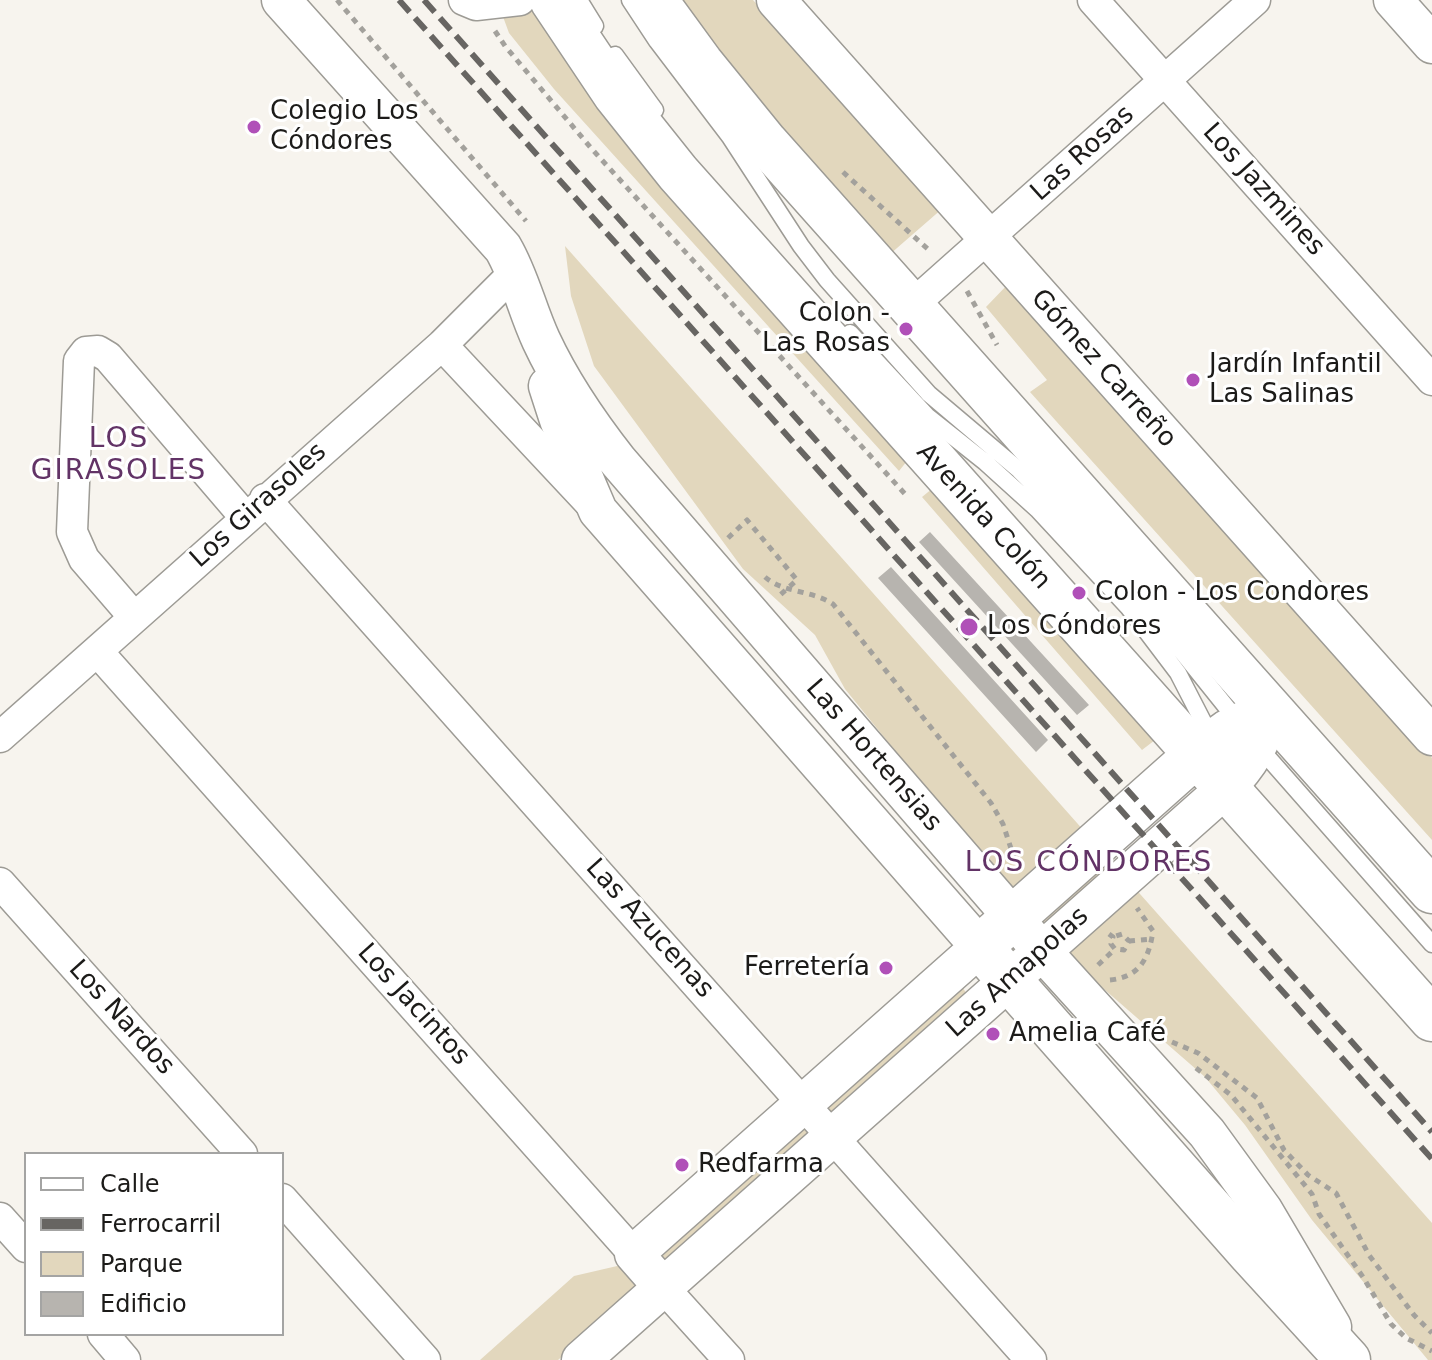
<!DOCTYPE html>
<html>
<head>
<meta charset="utf-8">
<style>
  body { margin:0 }
  #map { position:relative; width:1432px; height:1360px; overflow:hidden; background:#f7f4ee; font-family:"DejaVu Sans",sans-serif }
  canvas { display:block }
  .legend { position:absolute; left:24px; top:1152px; width:260px; height:184px; box-sizing:border-box; background:#fff; border:2px solid #a4a4a3; margin:0; padding:10px 14px; list-style:none; font-size:24px; color:#1c1b19 }
  .legend li { display:flex; align-items:center; gap:16px; height:40px }
  .legend b { width:40px; border:2px solid #a4a4a3 }
</style>
</head>
<body>
<div id="map">
<canvas width="1432" height="1360"></canvas>
<ul class="legend">
<li><b style="height:10px;background:#fff"></b>Calle</li>
<li><b style="height:10px;background:#676562"></b>Ferrocarril</li>
<li><b style="height:22px;background:#e2d7bd"></b>Parque</li>
<li><b style="height:22px;background:#b7b4af"></b>Edificio</li>
</ul>
</div>
<script>
const g = document.querySelector('canvas').getContext('2d');
g.lineJoin = 'round';
function fillPath(path, color) { g.fillStyle = color; g.fill(path, 'evenodd'); }
function trace(path, color, width, dash) { g.strokeStyle = color; g.lineWidth = width; g.lineCap = dash ? 'butt' : 'round'; g.setLineDash(dash || []); g.stroke(path); }
function drawText(font, color, halo, rows, align = 'center') {
  g.font = font + ' "DejaVu Sans",sans-serif'; g.lineWidth = 6; g.setLineDash([]); g.textBaseline = 'middle'; g.strokeStyle = halo; g.fillStyle = color; for (const [text, x, y, turn = 0] of rows) {
    g.save(); g.translate(x, y); g.rotate((+turn || 0) * Math.PI / 180); g.textAlign = isNaN(turn) ? turn : align; if (halo) g.strokeText(text, 0, 0); g.fillText(text, 0, 0); g.restore();
  }
}
fillPath(new Path2D(`
  M674,0H753L943,208L889,255Z
  M542,10L911,456L899,471L554,89L509,33L502,14Z
  M565,246L1432,1223V1360H1428L1312,1220L1245,1125L1205,1077L1051,943L845,689L815,635L743,569L594,366L571,296Z
  M1009,283L1432,758V840L1030,392L1047,380L986,307Z
  M933,488L1155,740L1142,750L922,497Z
  M963,988L968,996L558,1360H480L574,1276L656,1257Z`), '#e2d7bd');
fillPath(new Path2D(`
  M930,532L1089,705L1077,715L919,542Z
  M891,567L1048,740L1036,752L878,578Z`), '#b7b4af');
const service = new Path2D(`
  M579,0L595,26
  M630,0L657,41L730,137L801,246L827,280L929,394L1019,470L1063,514L1142,602L1240,724
  M615,55L655,110
  M850,333L927,416L985,462L1038,510L1128,607L1178,673L1212,739
  M1257,745L1432,944`);
const minor = new Path2D(`
  M464,0L476,5L520,0
  M1093,0L1432,380
  M910,307L1255,0
  M442,345L588,501
  M265,499L1031,1360
  M134,617L84,559L72,532L79,361L86,352L98,351L108,357L245,517
  M97,651L634,1254
  M0,737L442,345L515,272
  M0,883L242,1154
  M282,1199L425,1360
  M0,1218L26,1247
  M663,1287L729,1360
  M103,1334L125,1360`);
const tertiary = new Path2D(`
  M281,0L503,248C520,277 527,310 541,340C561,383 589,424 618,461L1042,951L1207,1133L1263,1210L1332,1327
  M776,0L1432,736
  M1393,0L1432,44
  M548,386L559,420L598,511L980,947L634,1254L663,1287
  M581,1360L1226,788C1249,765 1263,742 1270,710`);
const primary = new Path2D(`
  M552,0L615,94L678,173L1432,1019
  M655,0L701,63L766,143L1432,891
  M1270,710L1228,732L1196,755L980,947L1250,1253L1348,1360`);
trace(service, '#9d9b95', 19);
trace(minor, '#9d9b95', 33);
trace(tertiary, '#9d9b95', 41);
trace(primary, '#9d9b95', 47);
trace(new Path2D(`
  M337,0L526,221
  M495,31L505,46L591,148L905,494
  M843,172L931,252
  M967,291L997,345
  M728,538L747,520L797,580L778,597
  M765,577C783,593 812,590 833,604L991,803L1003,824L1017,867
  M1109,934L1113,937L1111,944L1115,949L1124,950L1129,941L1122,934L1113,937
  M1129,941L1152,939
  M1098,965L1115,949
  M1110,980C1140,977 1149,958 1153,931L1137,908
  M1172,1042L1198,1053L1257,1098L1284,1150L1308,1175L1336,1193L1369,1255L1414,1315L1432,1333
  M1196,1068L1231,1095L1312,1194L1319,1214L1363,1277L1391,1324L1406,1338L1432,1351`), '#a3a19c', 5, [6, 6]);
trace(service, '#fff', 16);
trace(minor, '#fff', 30);
trace(tertiary, '#fff', 38);
trace(primary, '#fff', 44);
trace(new Path2D(`
  M399,0L1432,1159
  M424,0L1432,1132`), '#676562', 6, [16, 8]);
for (const [x, y, r, color] of [
  [254,127,8,"#b050b8"],
  [906,329,8,"#b050b8"],
  [1193,380,8,"#b050b8"],
  [1079,593,8,"#b050b8"],
  [969,627,10,"#b050b8"],
  [886,968,8,"#b050b8"],
  [993,1034,8,"#b050b8"],
  [682,1165,8,"#b050b8"]
]) { const dot = new Path2D(); dot.arc(x, y, r, 0, 2 * Math.PI); g.fillStyle = color; g.fill(dot); trace(dot, '#fff', 3); }
drawText('26px', '#1c1b19', '#fff', [
  ["Colegio Los",270,112],
  ["Cóndores",270,142],
  ["Colon -",890,314,"right"],
  ["Las Rosas",890,344,"right"],
  ["Jardín Infantil",1209,365],
  ["Las Salinas",1209,395],
  ["Colon - Los Condores",1095,593],
  ["Los Cóndores",987,627],
  ["Ferretería",870,968,"right"],
  ["Amelia Café",1009,1034],
  ["Redfarma",698,1165]
], 'left');
drawText('26px', '#1c1b19', '#fff', [
  ["Las Rosas",1083,154,-42],
  ["Los Jazmines",1263,190,48],
  ["Gómez Carreño",1103,369,48],
  ["Los Girasoles",259,506,-42],
  ["Avenida Colón",983,517,48],
  ["Las Hortensias",873,756,49],
  ["Las Azucenas",649,929,48],
  ["Las Amapolas",1018,973,-42],
  ["Los Jacintos",413,1005,48],
  ["Los Nardos",121,1018,48]
]);
g.letterSpacing = '2px';
drawText('28px', '#623366', '#fff', [
  ["LOS",119,440],
  ["GIRASOLES",119,472],
  ["LOS CÓNDORES",1089,864]
]);
g.letterSpacing = '0px';
</script>
</body>
</html>
